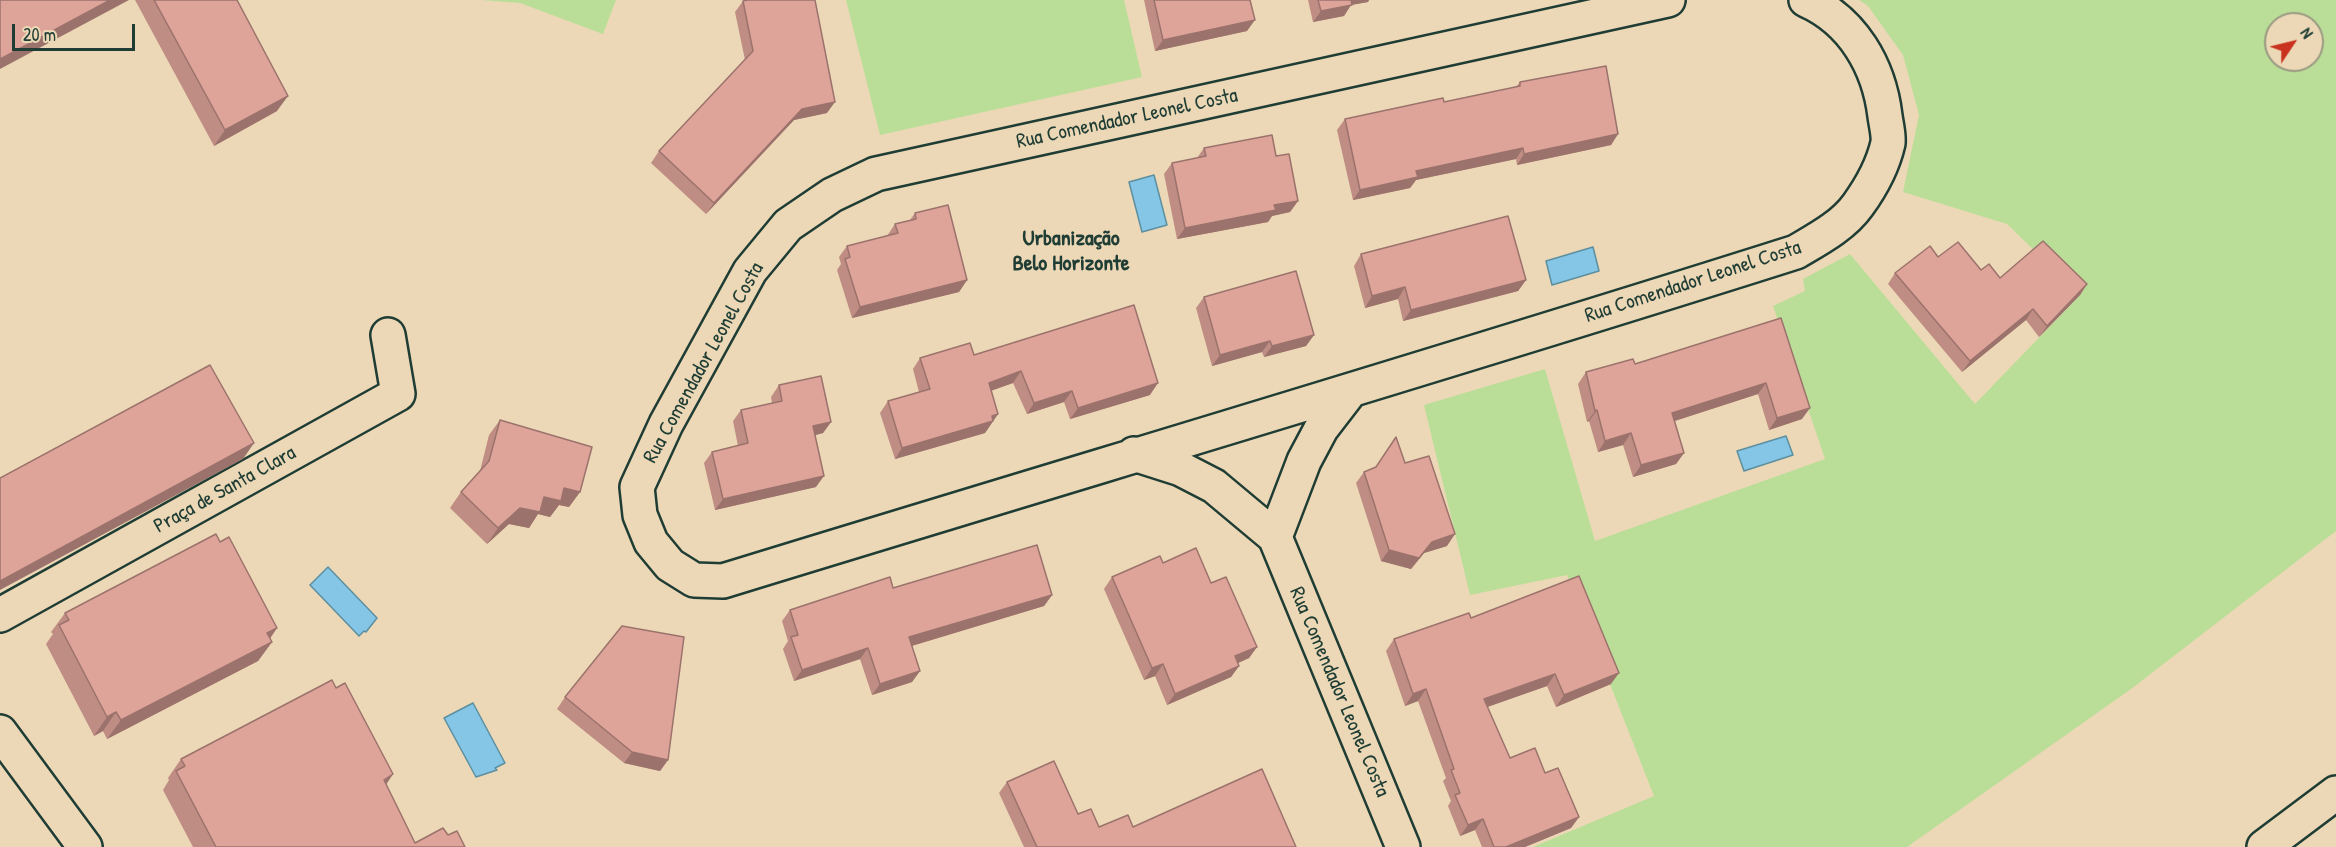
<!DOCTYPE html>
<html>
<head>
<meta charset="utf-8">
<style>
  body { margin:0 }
  #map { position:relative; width:2336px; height:847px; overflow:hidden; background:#ecd8b6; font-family:"Patrick Hand",sans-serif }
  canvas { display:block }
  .north { position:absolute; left:2264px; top:12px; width:60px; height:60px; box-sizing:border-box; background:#ecd8b6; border:2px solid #9a9a82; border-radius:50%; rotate:55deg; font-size:16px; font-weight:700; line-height:24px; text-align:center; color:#1f3d34 }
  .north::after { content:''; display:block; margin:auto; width:21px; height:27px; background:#c8321e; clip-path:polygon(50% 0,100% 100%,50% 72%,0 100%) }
  .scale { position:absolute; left:12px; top:24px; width:123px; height:27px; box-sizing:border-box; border:3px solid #1f3d34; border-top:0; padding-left:8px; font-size:18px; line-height:21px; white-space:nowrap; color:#1f3d34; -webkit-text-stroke:4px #ecd8b6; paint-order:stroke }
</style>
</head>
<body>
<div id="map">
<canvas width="2336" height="847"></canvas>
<div class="north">N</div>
<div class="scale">20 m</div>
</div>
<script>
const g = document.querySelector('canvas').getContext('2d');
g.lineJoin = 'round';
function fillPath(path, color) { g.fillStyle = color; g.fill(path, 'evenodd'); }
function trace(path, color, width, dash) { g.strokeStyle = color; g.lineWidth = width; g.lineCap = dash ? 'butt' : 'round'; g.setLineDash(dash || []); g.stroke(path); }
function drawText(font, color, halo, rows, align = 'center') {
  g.font = font + ' "Patrick Hand",sans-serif'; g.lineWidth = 4.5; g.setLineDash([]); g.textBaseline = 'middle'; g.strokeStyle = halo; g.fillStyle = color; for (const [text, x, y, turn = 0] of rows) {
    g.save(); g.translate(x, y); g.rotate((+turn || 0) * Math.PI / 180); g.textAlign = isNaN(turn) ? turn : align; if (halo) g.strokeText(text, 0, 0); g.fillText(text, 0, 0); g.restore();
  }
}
fillPath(new Path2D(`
  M481,0H616L603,34L520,3Z
  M846,0H1124L1142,77L880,135Z
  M1859,0H2336V531L2131,689L1907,847H1533L1654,796L1567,575L1470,595L1424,405L1545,369L1595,541L1825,459L1773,306L1805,291L1803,279L1850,254L1975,404L2080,295L2007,224L1903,192L1919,115L1903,55L1868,6ZM2276,24H2312V60H2276Z`), '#bade98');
const water = new Path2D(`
  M1154,175L1167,225L1142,232L1129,182Z
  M1593,247L1599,271L1552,285L1546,261Z
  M1786,436L1793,455L1744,471L1737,451Z
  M328,567L377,618L366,632L364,631L359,636L310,585Z
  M473,703L505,763L495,768L497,770L476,777L444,718Z`);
fillPath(water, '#85c5e6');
trace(water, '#5c8f9f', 1.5);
const minor = new Path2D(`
  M1668,0L876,174L832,195L788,225L750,271L666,424L637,487L640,515L651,542L670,565L694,580L723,581C1081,471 1440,365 1796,252C1818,239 1843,226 1858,205C1871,187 1883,165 1888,143C1889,135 1886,124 1885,116C1879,66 1853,21 1806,0
  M1134,454L1181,469L1214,486L1275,537L1403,847
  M1275,537L1304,461L1321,429L1351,390
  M0,615L398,394L388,335
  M0,732L85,847
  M2264,847L2336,793`);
trace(minor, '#1f3d34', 38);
trace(minor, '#ecd8b6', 33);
fillPath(new Path2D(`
  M135,0H237L277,111L214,146Z
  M1144,0H1250L1247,31L1155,51Z
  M1308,0H1369L1368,2L1351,5L1344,16L1313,22Z
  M743,1L827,113L794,120L706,214L651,163L659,151L745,60L735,12Z
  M1520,82L1618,134L1611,145L1517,165L1516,159L1416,180L1410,188L1353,200L1337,130L1345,119L1444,102L1516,87Z
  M1204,148L1276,156L1298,201L1290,212L1272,216L1268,222L1177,239L1164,174L1172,163L1197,158Z
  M915,213L967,280L959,292L852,318L837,270L841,264L839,257L847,246L887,236L895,224L910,220Z
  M1361,254L1526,280L1518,291L1403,321L1398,299L1365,308L1354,266Z
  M1938,257L1981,270L2000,278L2087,284L2080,295L2039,337L2026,320L1962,372L1888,284L1895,273Z
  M1204,297L1314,335L1306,346L1264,357L1262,352L1212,366L1196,308Z
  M1781,318L1802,419L1769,430L1758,394L1675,421L1684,453L1676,464L1633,477L1623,445L1598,452L1589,421L1587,422L1578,384L1586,372L1635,364Z
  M974,355L1150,395L1070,419L1064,402L1027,414L1013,383L991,391L998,414L985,433L895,459L880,413L888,401L919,392L913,369L920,358Z
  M779,385L831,422L823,433L815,435L816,487L715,510L704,463L712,452L738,446L733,421L741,410L772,403L771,397Z
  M500,420L580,492L569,507L559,505L550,517L538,514L529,528L509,524L487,544L450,508L461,492L480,471L489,435Z
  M1405,463L1447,546L1424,553L1411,569L1381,561L1356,483L1364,472Z
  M220,542L277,628L270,639L272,642L258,661L107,739L103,731L94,736L46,644L53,634L51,632L65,613Z
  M1163,563L1211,583L1257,647L1249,658L1238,663L1239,666L1231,677L1167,705L1155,676L1144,680L1104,589L1112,577Z
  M893,588L1052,595L1044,606L912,646L920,671L912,682L872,695L860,659L794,681L783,649L788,641L782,621L790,610Z
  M1471,618L1611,684L1556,707L1547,686L1487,707L1510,758L1545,773L1579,817L1571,828L1525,847H1482L1475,830L1460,836L1448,806L1451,801L1443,781L1446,778L1418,701L1405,706L1386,651L1394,639Z
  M336,688L393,774L386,785L415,843L448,835L465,847H193L163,790L169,780L168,778L181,759Z
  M565,697L668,760L660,771L624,763L557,709Z
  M1007,782L1078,814L1099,827H1133L1296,847H1024L999,793Z`), '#bf8d84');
fillPath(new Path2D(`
  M110,0H129L0,69V59Z
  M1347,0H1369L1368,2L1351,5L1344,16L1313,22L1321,11Z
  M1255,20L1247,31L1155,51L1163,40Z
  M288,96L277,111L214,146L225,130Z
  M835,102L827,113L794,120L706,214L714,203L802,109Z
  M1618,134L1611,145L1517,165L1524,154Z
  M1523,148L1516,159L1416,180L1410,188L1353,200L1360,190L1416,171Z
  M1298,201L1290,212L1272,216L1268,222L1177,239L1185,228L1274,205Z
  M967,280L959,292L852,318L860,307Z
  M1526,280L1518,291L1403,321L1411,310Z
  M2087,284L2080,295L2039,337L2047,326Z
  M1405,287L1398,299L1365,308L1372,296Z
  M2033,309L2026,320L1962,372L1970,361Z
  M1314,335L1306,346L1264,357L1272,346Z
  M1270,341L1262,352L1212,366L1220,355Z
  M1021,371L1013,383L981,394L989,383Z
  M1158,383L1150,395L1070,419L1078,408Z
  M1766,383L1758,394L1665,424L1672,413Z
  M1072,391L1064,402L1027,414L1034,403Z
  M1810,408L1802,419L1769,430L1777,418Z
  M1597,410L1589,421L1587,422L1595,411Z
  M998,414L985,433L895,459L902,448Z
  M831,422L823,433L805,438L813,426Z
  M1631,433L1623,445L1598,452L1605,441Z
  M254,443L243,459L0,590V581Z
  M1684,453L1676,464L1633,477L1641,465Z
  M824,476L816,487L715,510L723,499Z
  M564,488L580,492L569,507L559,505L550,517L538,514L529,528L509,524L487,544L498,528L520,508Z
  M1455,534L1447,546L1424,553L1411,569L1381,561L1389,550L1432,542Z
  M1052,595L1044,606L901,649L909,637Z
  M277,628L264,646L272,642L258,661L107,739L121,720Z
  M1257,647L1249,658L1227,668L1235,656Z
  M868,648L860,659L794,681L802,670Z
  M1163,664L1155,676L1144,680L1152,668Z
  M1239,666L1231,677L1167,705L1175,694Z
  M920,671L912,682L872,695L880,684Z
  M1619,673L1611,684L1556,707L1564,695Z
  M1555,674L1547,686L1476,711L1484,699Z
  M1426,689L1418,701L1405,706L1413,694Z
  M116,712L103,731L94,736L107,717Z
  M632,752L668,760L660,771L624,763Z
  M393,774L380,793L384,780Z
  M1579,817L1571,828L1525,847H1506Z
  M1483,819L1475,830L1460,836L1468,825Z`), '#9b736c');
const building = new Path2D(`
  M0,0H110L0,59Z
  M154,0H237L288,96L225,130Z
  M748,0H815L835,102L802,109L714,203L659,151L753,51L743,1Z
  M1154,0H1250L1255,20L1163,40Z
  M1318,0H1351L1352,5L1321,11Z
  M1606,66L1618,134L1524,154L1523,148L1416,171L1418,177L1360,190L1345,119L1443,98L1444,102L1520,86V82Z
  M1272,135L1276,156L1289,154L1298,201L1274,205L1276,210L1185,228L1172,163L1206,156L1204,148Z
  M948,205L967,280L860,307L845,259L850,257L847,246L898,233L895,224L916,219L915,213Z
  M1508,216L1526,280L1411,310L1405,287L1372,296L1361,254Z
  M2043,241L2087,284L2047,326L2033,309L1970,361L1895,273L1930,246L1938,257L1958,242L1981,270L1989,264L2000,278Z
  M1296,271L1314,335L1272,346L1270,341L1220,355L1204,297Z
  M1134,305L1158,383L1078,408L1072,391L1034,403L1021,371L989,383L998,414L992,416L993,421L902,448L888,401L930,389L920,358L970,343L974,355Z
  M1781,318L1810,408L1777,418L1766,383L1672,413L1684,453L1641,465L1631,433L1605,441L1597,410L1595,411L1586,372L1633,359L1635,364Z
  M210,365L254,443L0,581V478Z
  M821,376L831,422L813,426L824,476L723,499L712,452L748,443L741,410L782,401L779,385Z
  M500,420L592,447L580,492L564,488L561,501L544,497L540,512L520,508L498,528L461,492L489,461Z
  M1396,437L1405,463L1429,456L1455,534L1432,542L1419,558L1389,550L1364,472L1376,467Z
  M216,534L220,542L229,537L277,628L267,633L272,642L121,720L116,712L107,717L59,625L69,620L65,613Z
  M1037,545L1052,595L909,637L920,671L880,684L868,648L802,670L791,637L798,635L790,610L890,577L893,588Z
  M1196,548L1211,583L1226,577L1257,647L1235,656L1239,666L1175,694L1163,664L1152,668L1112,577L1160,556L1163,563Z
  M1579,576L1619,673L1564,695L1555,674L1484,699L1510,758L1535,748L1545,773L1558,768L1579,817L1506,847H1494L1483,819L1468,825L1455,795L1460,793L1451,770L1454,769L1426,689L1413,694L1394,639L1469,613L1471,618Z
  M622,626L684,637L668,760L632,752L565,697Z
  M332,680L336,688L345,683L393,774L384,780L415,843L443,828L448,835L457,831L465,847H216L176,771L185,766L181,759Z
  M1054,761L1078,814L1091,809L1099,827L1128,815L1133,827L1262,769L1296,847H1037L1007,782Z`);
fillPath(building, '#dea49a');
trace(building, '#9b736c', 1.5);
drawText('21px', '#1f3d34', '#ecd8b6', [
  ["Rua Comendador Leonel Costa",1127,119,-12],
  ["Rua Comendador Leonel Costa",1693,282,-18],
  ["Rua Comendador Leonel Costa",704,363,-61],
  ["Praça de Santa Clara",225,490,-29],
  ["Rua Comendador Leonel Costa",1339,692,67]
]);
drawText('bold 22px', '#1f3d34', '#ecd8b6', [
  ["Urbanização",1071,239],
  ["Belo Horizonte",1071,264]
]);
</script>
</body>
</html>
